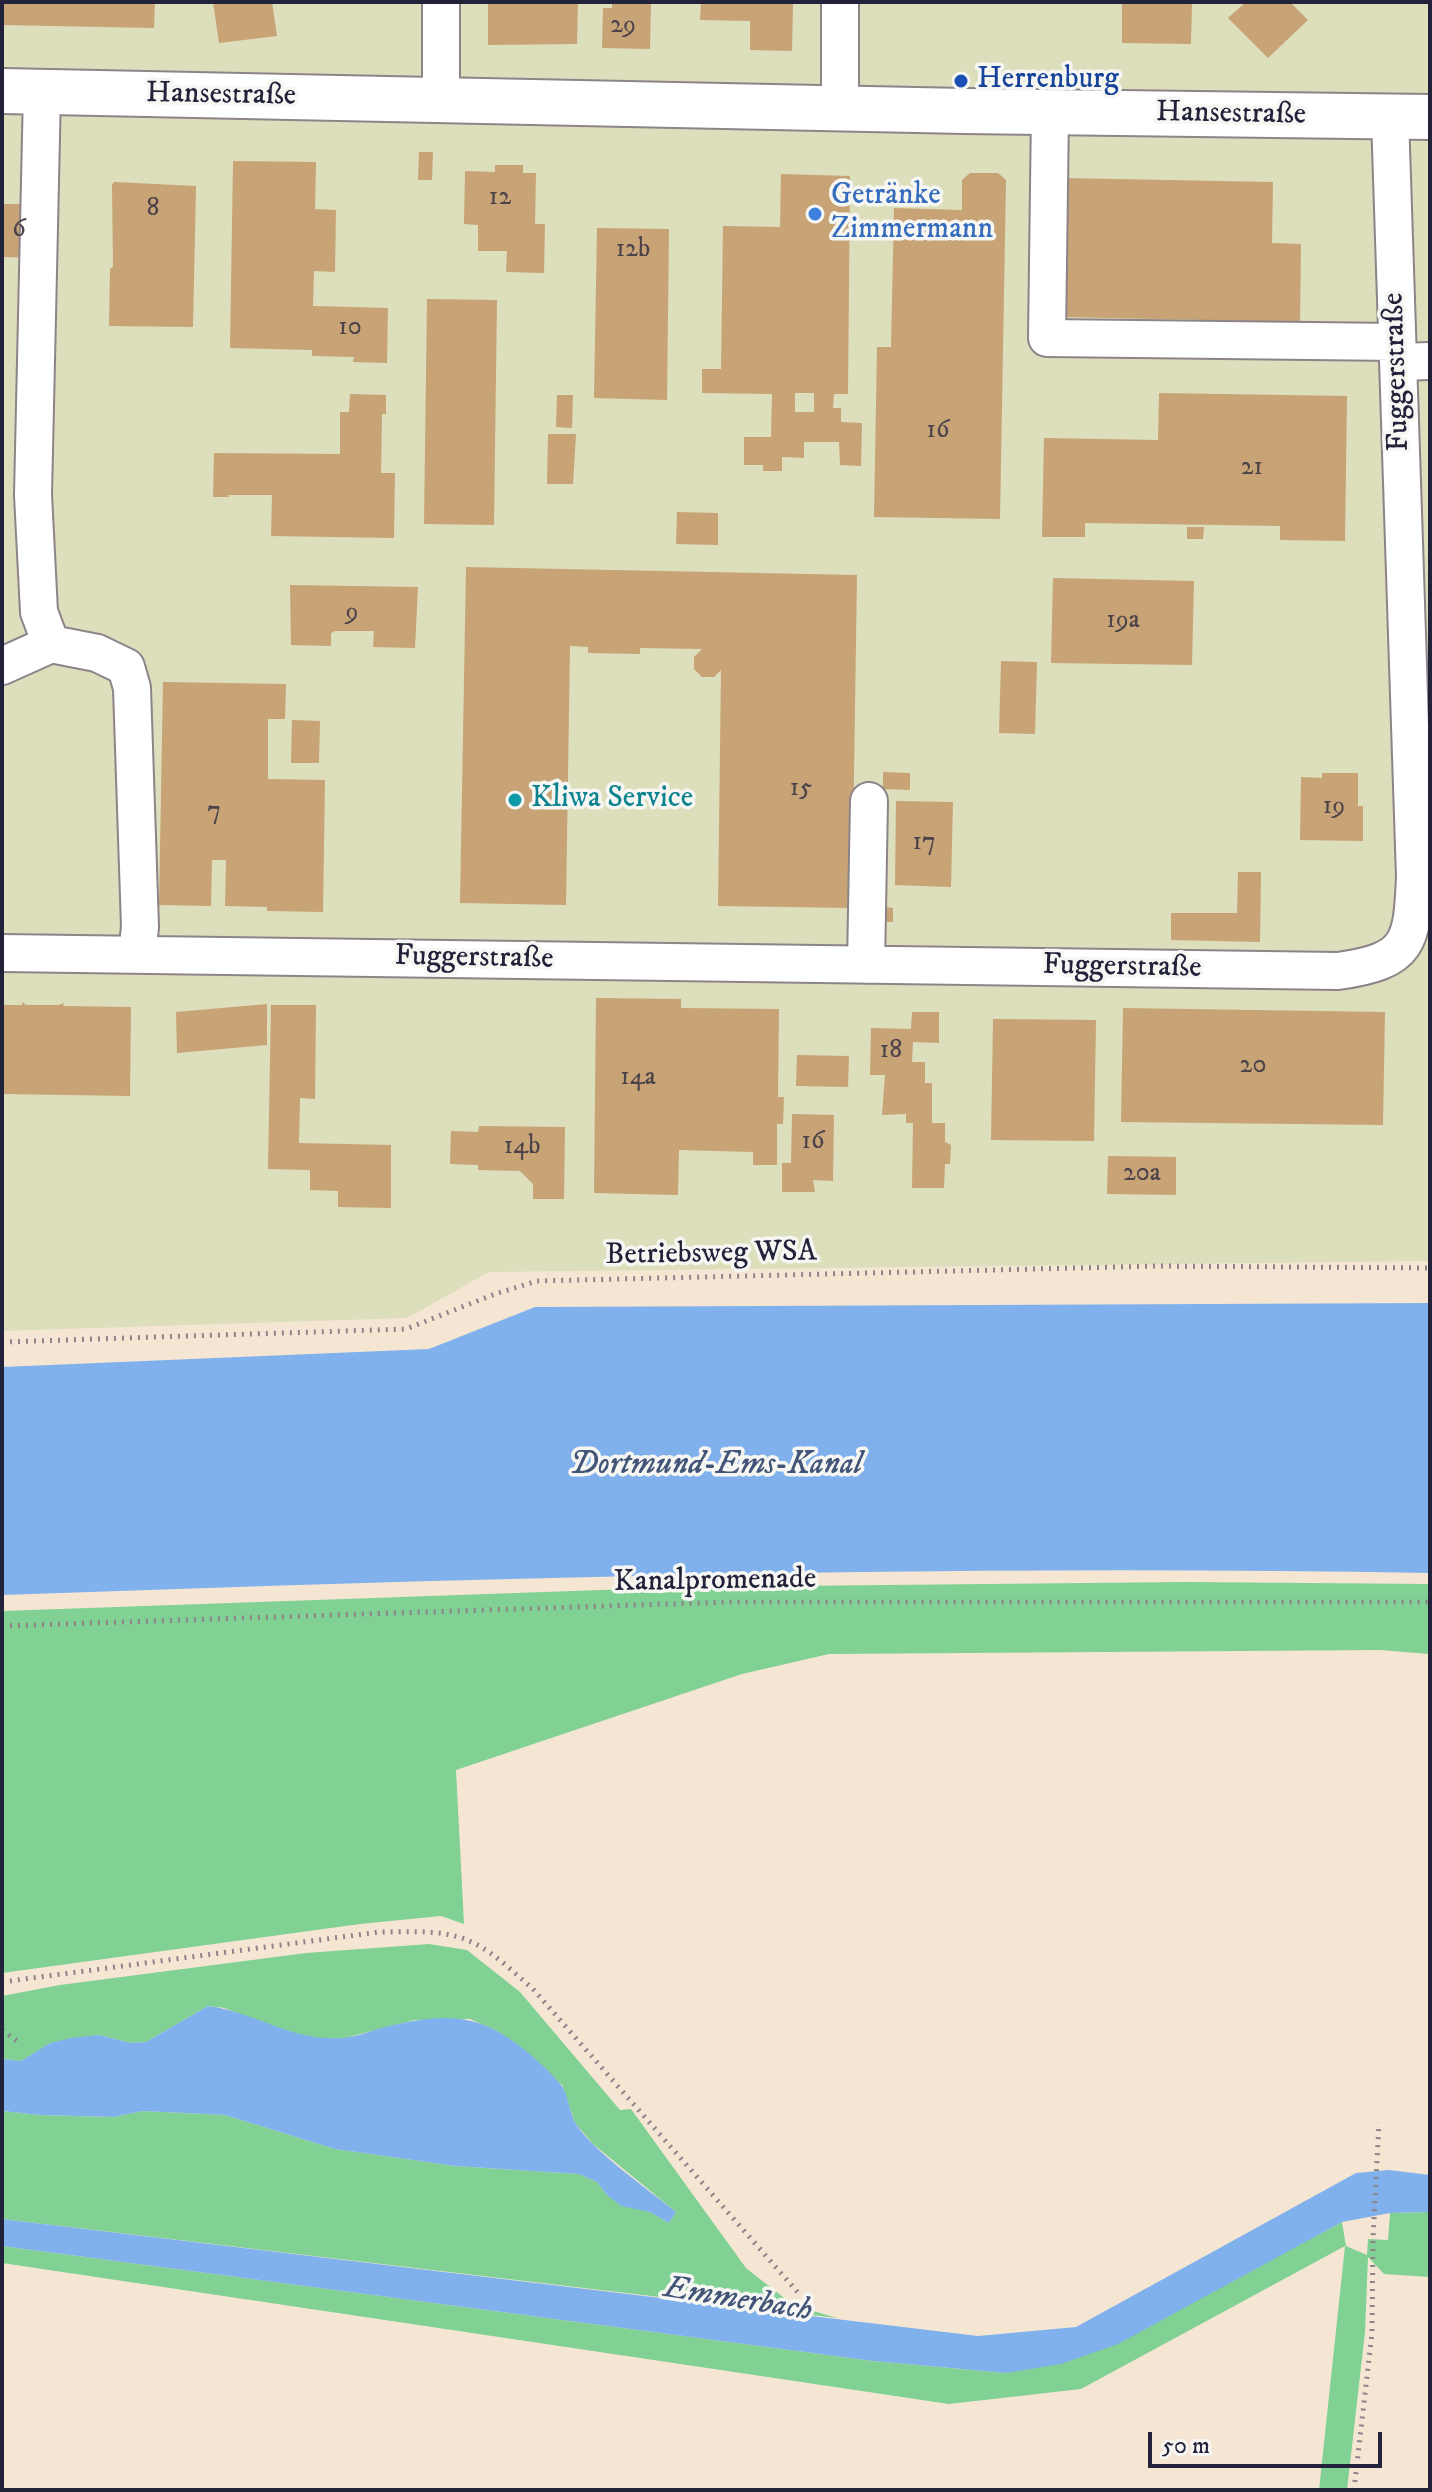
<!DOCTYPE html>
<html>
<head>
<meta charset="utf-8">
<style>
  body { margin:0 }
  #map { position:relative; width:1432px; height:2492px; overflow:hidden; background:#f5e6d4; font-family:"IM FELL DW Pica",serif }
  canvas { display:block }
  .frame { position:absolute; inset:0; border:4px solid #22223b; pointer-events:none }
  .scale { position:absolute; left:1148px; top:2432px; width:234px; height:36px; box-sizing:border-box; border:4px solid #22223b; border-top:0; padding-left:10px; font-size:24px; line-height:28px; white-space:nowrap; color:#22223b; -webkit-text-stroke:6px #f6f6f2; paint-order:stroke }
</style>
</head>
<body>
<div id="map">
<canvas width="1432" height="2492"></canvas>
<div class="frame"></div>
<div class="scale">50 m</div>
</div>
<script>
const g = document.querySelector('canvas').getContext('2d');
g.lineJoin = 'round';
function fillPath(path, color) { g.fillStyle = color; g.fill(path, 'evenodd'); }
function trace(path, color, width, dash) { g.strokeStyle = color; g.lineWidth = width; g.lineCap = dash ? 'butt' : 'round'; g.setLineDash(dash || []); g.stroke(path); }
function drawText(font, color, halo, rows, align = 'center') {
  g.font = font + ' "IM FELL DW Pica",serif'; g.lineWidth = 7; g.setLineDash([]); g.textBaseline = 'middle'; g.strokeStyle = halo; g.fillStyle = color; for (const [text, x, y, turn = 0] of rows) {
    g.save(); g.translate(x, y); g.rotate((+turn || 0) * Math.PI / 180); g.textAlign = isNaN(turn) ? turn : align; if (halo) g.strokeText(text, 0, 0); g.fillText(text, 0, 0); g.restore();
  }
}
fillPath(new Path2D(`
  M2,2H1430V1261L489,1272L407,1318L2,1331Z`), '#dcdebc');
fillPath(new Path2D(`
  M1186,1582L1430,1584V1654L1380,1650L829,1654L742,1674L456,1770L464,1924L441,1916L360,1924L2,1973V1611L687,1587Z
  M429,1944L467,1950L520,1992L620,2110L631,2109L746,2268L793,2305L837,2318L2,2219V2111L40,2115L114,2117L143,2111L225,2115L335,2149L455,2166L579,2174L597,2182L607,2195L650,2212L669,2223L676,2212L593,2144L575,2123L562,2085L521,2048L497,2031L470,2019L415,2020L345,2038L318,2039L294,2034L224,2008L208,2006L146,2042L131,2043L99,2035L50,2043L21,2061L2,2059V1996L60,1985L306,1953Z
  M1430,2212V2277L1384,2274L1368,2257L1365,2332L1347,2490H1319L1345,2246L1081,2389L949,2404L2,2263V2246L873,2361L1006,2373L1295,2247L1342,2222L1346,2246L1367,2255L1368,2239L1388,2240L1390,2213Z`), '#80d193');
fillPath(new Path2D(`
  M1430,1303V1573C954,1564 478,1578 2,1595V1367L429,1349L535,1307Z
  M208,2006C255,2012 293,2042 342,2038C354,2037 366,2033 378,2029C418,2019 457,2010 495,2030C516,2041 546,2066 561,2085C569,2096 569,2112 576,2124C594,2152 649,2190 676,2212L669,2223L650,2212L621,2206L607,2195L597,2182L579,2174L455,2166L335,2149L225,2115L143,2111L114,2117L40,2115L2,2111V2059L21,2061L50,2043L71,2038L99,2035L131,2043L146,2042Z
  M1389,2170L1430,2175V2212L1390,2213L1342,2222L1118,2344L1061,2364L1006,2373L873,2361L2,2246V2219L978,2336L1076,2327L1356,2173Z`), '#80b1ec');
fillPath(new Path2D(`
  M2,2H155L154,28L2,25Z
  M213,2H272L277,36L219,43Z
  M488,2H578L577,44L488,45Z
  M612,2H651L650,49L602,48L603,8H612Z
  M701,2H793L792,51L750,50V21L700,20Z
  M1122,2H1192L1191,44L1122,43Z
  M1246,2H1290L1308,20L1268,58L1228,18Z
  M419,152H433L432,180H418Z
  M233,161L316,162L315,209L336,210L335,272L314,271L313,306L388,308L387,363L353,362L354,357L312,356V350L230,348Z
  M495,165H523V173H536L535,224H545L544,273L506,272L507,251H478V225L464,224L465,171L495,172Z
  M970,173H998L1006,180L1000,519L874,517L877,347H891L894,208L962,210V180Z
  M781,174L850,176L848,394H834L833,408H841V422L862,423L861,466L840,465L839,442H804V458L782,457V471H763V465H744V437H771L772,394L702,393V369H721L723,226L780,227ZM795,393H814V412H795Z
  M1062,178L1273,182L1272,243L1301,244L1300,322L1060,317Z
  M114,182L196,186L193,327L109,326L110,269L113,267L112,185Z
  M2,204H37L36,258L2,257Z
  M597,228L669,229L667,400L594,398Z
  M427,299L497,300L494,525L424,524Z
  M1159,393L1347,396L1345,541L1280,540V526L1156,524L1085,523V537H1042L1044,438L1158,440Z
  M350,394L386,395V414H382L381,473H395L394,538L271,536L272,495H228L229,497H213L214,453L340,454V412H349Z
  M557,395H573L572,428L556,427Z
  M548,434H576L573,484H547Z
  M677,512L718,513V545L676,544Z
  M1187,527H1204L1203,539H1187Z
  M466,567L857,575L852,908L718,906L721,670L714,677H702L694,669V657L702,649L640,648V654L588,653V647L570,646L566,905L460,903Z
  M1053,578L1194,581L1192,665L1051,663Z
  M290,585L418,587L415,648L373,647L374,631H335L331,633V646L291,645Z
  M1001,661L1037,662L1035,734L999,733Z
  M163,682L286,684L285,719H268V779L325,780L323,912L267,911V907L225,906L226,860H212L211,906L159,905Z
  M292,720L320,721L319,763H291Z
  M883,772L910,773V790L883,789Z
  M1322,773H1358V806H1363V841L1300,840L1301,777L1322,778Z
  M896,801L953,802L951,887L895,885Z
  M1238,872H1261L1260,942L1171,940V913H1237Z
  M886,907L893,908V922H885Z
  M596,998L681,999V1008L779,1009L778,1097H784L783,1124H777V1165H753V1152L679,1150L678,1195L594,1193Z
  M22,1002L26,1005H59L64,1003L63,1006L131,1007L130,1096L2,1094V1005H22Z
  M267,1004V1045L177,1053L176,1012Z
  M271,1005H316L315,1099L300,1098L299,1143L391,1145V1208L338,1207V1191L310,1190V1170L268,1169Z
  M1123,1008L1385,1012L1383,1125L1121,1122Z
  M912,1012H939V1043L913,1042L912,1062H925V1083H932V1123H945V1142L951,1145L950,1164H945L944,1188H912L913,1123H906V1114L882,1115L885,1075H870L871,1028L911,1029Z
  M993,1019L1096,1020L1094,1141L991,1140Z
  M797,1055L849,1056L848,1087L796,1086Z
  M792,1114L834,1115L833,1181L813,1180L815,1192H782V1163H791Z
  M479,1126L565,1127L564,1199H533V1184L520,1171L478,1170V1165L450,1164L451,1131L478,1132Z
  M1108,1156L1176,1157V1195L1107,1194Z`), '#c7a376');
const minor = new Path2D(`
  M42,92L33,495L39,612L51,644L97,653L126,667L132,688L140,927L137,955
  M441,99V2
  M840,107V2
  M1050,112L1047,338L1397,342
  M1398,362L1430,361
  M2,666L51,644
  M2,953L1338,971C1410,961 1412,943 1415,877L1390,117
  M866,965L869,801`);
const major = new Path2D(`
  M2,91L964,111L1430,117`);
trace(minor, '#8c8488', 40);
trace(major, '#8c8488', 48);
trace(new Path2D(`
  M2,1342L406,1329L495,1294L537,1281L1159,1266L1430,1268
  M2,1626L727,1602H1430
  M2,1982L379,1932C408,1932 440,1929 467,1940C492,1950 513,1972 533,1989L801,2296
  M2,2030L21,2044
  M1354,2490L1372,2333L1373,2239L1379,2123`), '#8c8488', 5, [2, 6]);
trace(minor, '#fff', 36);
trace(major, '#fff', 44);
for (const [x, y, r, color] of [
  [961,81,8,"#1a4fb4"],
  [815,214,8,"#3f7fe0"],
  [515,800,8,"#0f9aa8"]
]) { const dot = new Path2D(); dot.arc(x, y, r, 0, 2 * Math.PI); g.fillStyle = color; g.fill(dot); trace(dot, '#f6f6f2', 3); }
drawText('26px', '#4b424a', null, [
  ["29",623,27],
  ["12",500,199],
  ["8",153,210],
  ["6",19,231],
  ["12b",633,251],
  ["10",350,329],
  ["16",938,432],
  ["21",1252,469],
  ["9",352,614],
  ["19a",1123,622],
  ["15",801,790],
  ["19",1334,808],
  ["7",214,813],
  ["17",924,844],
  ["18",891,1052],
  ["20",1253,1067],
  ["14a",638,1079],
  ["16",813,1143],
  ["14b",522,1148],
  ["20a",1142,1175]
]);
drawText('30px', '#164399', '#f6f6f2', [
  ["Herrenburg",977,81]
], 'left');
drawText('30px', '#22223b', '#f6f6f2', [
  ["Hansestraße",221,96,1],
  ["Hansestraße",1231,115,1],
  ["Fuggerstraße",1398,372,-92],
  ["Fuggerstraße",474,959,1],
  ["Fuggerstraße",1122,968,1],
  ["Betriebsweg WSA",711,1255,-1],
  ["Kanalpromenade",715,1582,-1]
]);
drawText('30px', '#366cbe', '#f6f6f2', [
  ["Getränke",831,197],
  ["Zimmermann",831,231]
], 'left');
drawText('30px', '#0d838f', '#f6f6f2', [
  ["Kliwa Service",531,800]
], 'left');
drawText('italic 32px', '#435479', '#f6f6f2', [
  ["Dortmund-Ems-Kanal",716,1466],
  ["Emmerbach",738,2301,9]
]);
</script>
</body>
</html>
